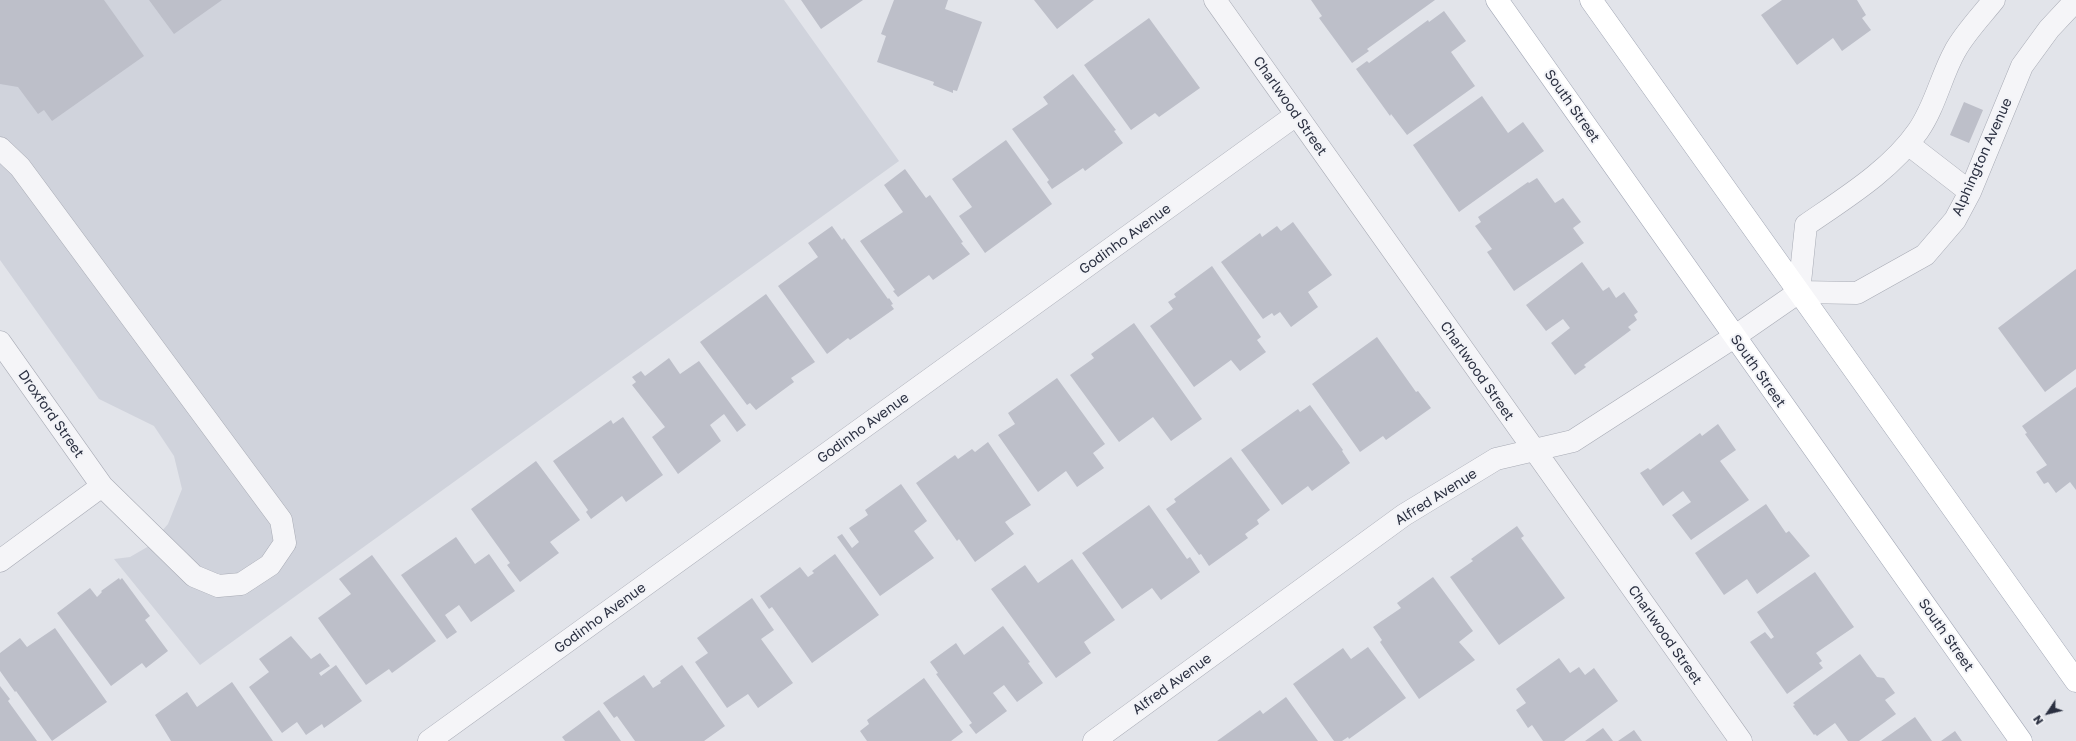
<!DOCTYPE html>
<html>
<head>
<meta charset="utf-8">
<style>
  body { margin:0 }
  #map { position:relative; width:2076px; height:741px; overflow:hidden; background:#e2e4ea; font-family:"Golos Text",sans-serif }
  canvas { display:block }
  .north { position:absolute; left:2028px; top:693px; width:40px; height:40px; -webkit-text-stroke:3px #f2f3f7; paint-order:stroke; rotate:235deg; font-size:11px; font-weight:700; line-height:16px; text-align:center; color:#2b3041 }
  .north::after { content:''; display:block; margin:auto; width:14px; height:18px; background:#2b3041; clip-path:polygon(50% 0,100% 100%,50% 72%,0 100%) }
</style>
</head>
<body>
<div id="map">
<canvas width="2076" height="741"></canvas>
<div class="north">N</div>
</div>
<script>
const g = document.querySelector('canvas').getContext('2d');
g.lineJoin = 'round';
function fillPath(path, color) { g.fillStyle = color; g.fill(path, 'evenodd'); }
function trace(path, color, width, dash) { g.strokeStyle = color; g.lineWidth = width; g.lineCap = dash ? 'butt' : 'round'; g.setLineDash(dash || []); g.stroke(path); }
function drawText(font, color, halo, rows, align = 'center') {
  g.font = font + ' "Golos Text",sans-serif'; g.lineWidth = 4; g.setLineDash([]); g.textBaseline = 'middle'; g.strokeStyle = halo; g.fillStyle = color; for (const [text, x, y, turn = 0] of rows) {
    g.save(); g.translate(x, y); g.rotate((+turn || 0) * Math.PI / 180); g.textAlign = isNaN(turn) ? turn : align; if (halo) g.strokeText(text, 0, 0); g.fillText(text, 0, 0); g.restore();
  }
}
fillPath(new Path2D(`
  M0,0H784L899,161L200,665L114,559L130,557L149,546L168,524L182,489L174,456L154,426L99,399L0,260Z`), '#d0d3dc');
fillPath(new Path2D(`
  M0,0H104L144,56L52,121L44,110L38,114L18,87L0,84Z
  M149,0H222L174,34Z
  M801,0H863L821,29Z
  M894,0H948L945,9L982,22L957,91L953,90V93L933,85L934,82L877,62L886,36L881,34Z
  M1034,0H1094L1057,29Z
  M1311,0H1435L1367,49L1369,51L1352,63L1319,18L1322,16Z
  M1782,0H1857L1866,15L1862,18L1871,30L1842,51L1833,38L1797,65L1761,15Z
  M1444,11L1466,41L1451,52L1475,86L1407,135L1391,114L1390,116L1356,69L1367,61L1369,63L1428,20L1429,22Z
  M1149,18L1200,88L1159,117L1155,113L1131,130L1084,65Z
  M1073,74L1116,130L1114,131L1123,143L1085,171L1083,168L1052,189L1047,182L1049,180L1012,129L1048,104L1043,97Z
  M1482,96L1508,133L1523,122L1544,151L1459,212L1413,145Z
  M1964,102L1983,110L1969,143L1950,135Z
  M1006,140L1052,204L985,253L959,216L972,207L952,179Z
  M905,169L926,198L930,195L963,242L961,243L970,254L933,280L929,275L898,297L893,291L895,290L860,241L903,212L884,185Z
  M1537,178L1555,203L1563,198L1581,222L1573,228L1584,243L1514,291L1487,252L1492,249L1475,226L1481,222L1478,217L1528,182L1529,183Z
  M1293,222L1332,275L1308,292L1318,307L1291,327L1280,312L1274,316L1272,313L1263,319L1221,262L1260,233L1262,237L1277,226L1281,231Z
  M832,226L842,240L844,238L888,299L889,298L893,304L891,305L894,309L850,340L848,338L827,354L778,286L818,257L808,243Z
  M1582,262L1603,291L1609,287L1616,298L1624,292L1638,312L1634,315L1637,320L1628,327L1631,330L1584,365L1586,367L1575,375L1551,343L1570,328L1563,319L1546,331L1526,305Z
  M1212,266L1261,337L1257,340L1266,352L1240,371L1231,360L1194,387L1150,326L1173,309L1168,302L1176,297L1174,294Z
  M2076,269V369L2045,392L1998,328Z
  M766,294L815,362L791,378L794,382L756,410L750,403L747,405L700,342Z
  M1134,323L1202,419L1171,441L1153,417L1119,442L1070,375L1094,358L1091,354Z
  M1377,337L1416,392L1418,391L1431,408L1386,440L1383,436L1360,452L1312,384Z
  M669,358L680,374L699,361L746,425L737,432L724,414L710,425L721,441L678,474L652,437L665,427L632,385L636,382L632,377L641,371L645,376Z
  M1057,378L1105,444L1093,453L1104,468L1077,487L1066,471L1038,492L998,435L1015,424L1008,413Z
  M2076,387V490L2070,482L2056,493L2048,482L2044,484L2036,472L2047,465L2025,434L2027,433L2022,426Z
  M1310,405L1343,450L1342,451L1350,463L1312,491L1308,486L1282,505L1241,450L1298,409L1300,412Z
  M623,417L663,475L626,502L622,496L591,519L586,512L588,510L553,461L611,420L613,424Z
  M1718,424L1736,450L1720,461L1749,500L1691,540L1672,515L1691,502L1683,491L1663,506L1640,473L1648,468L1650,470L1700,433L1702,436Z
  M988,442L1031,505L1005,522L1014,534L975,562L959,539L957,541L916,483L955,455L958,459L972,449L975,452Z
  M1231,457L1270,510L1257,520L1259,524L1245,534L1248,538L1209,566L1201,554L1199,555L1166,509L1176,502L1174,499Z
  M536,461L580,520L550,542L559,553L520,582L507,565L510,563L471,509Z
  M901,484L927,521L914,531L934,558L880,596L837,537L842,534L852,548L859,542L849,528L868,515L865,510Z
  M1766,504L1786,533L1789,531L1810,556L1757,594L1747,579L1724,595L1695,553Z
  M1149,505L1187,559L1190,557L1200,572L1161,600L1152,588L1122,609L1082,553Z
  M1517,526L1524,536L1521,538L1565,598L1499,645L1450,577L1473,561L1471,559Z
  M456,537L475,564L489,554L515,591L471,622L459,605L445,615L457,632L447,639L401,575Z
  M835,554L879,615L812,663L772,607L769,609L760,596L800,567L808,577L814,573L812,571Z
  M372,555L436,641L392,673L389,669L366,685L318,618L351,594L339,579Z
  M1072,559L1115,620L1084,642L1091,653L1056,678L991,589L1025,565L1038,583Z
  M1815,572L1854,627L1816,653L1822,661L1819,663L1823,668L1787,694L1750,642L1765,632L1771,639L1774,637L1757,612Z
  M1433,577L1473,631L1459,642L1475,660L1419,699L1380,642L1382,640L1373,627L1401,608L1397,603Z
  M119,578L120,580L122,578L150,616L145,620L168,651L146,668L142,663L111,686L57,613L90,588L97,597L102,592L101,591Z
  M752,598L774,630L761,639L793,683L758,708L748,694L727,708L695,662L708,653L697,638Z
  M1003,626L1030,662L1028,663L1043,683L1017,702L1004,685L993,693L1007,711L976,734L969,725L972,723L936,674L938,673L930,662L956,643L964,655Z
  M55,628L107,702L52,741L16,691L15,692L0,671V653L20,638L27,647Z
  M291,636L311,659L320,653L330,666L319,673L321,676L336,665L362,701L324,728L322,724L306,735L297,722L282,733L249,687L269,672L259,659Z
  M1368,647L1406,698L1349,739L1348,737L1342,741H1334L1293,684L1343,648L1351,659Z
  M1860,654L1877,677L1884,678L1895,693L1885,700L1896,714L1859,741H1848L1835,723L1817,736L1815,734L1814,735L1793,706L1795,705L1793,703Z
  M1559,658L1570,673L1579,667L1585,675L1594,668L1618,701L1564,741H1543L1532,725L1528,728L1516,710L1526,703L1516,689Z
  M682,665L725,726L704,741H635L617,716L614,718L603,703L644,675L653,688L661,683L660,681Z
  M924,678L963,732L951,741H867L860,731L869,724L867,720Z
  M232,682L273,741H171L155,715L187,692L197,707Z
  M0,686L10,699L8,701L37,741H0Z
  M1286,697L1318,741H1217L1260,710L1263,714Z
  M599,710L621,741H565L562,737Z
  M1915,717L1932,741H1881Z
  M1603,728L1613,741H1585Z
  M1634,730L1642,741H1618Z
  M1955,731L1962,741H1941Z`), '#bdbfc9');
const minor = new Path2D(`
  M1215,0L1741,741
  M1908,144L1970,192
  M0,148L20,167L281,520L285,543L270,565L241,584L218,586L194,576L102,486L0,342
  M1799,292L1857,293L1925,255L1955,220L1970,192L2022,66L2049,29L2076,0
  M1799,292L1806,225C1845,198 1891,170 1918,131C1935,107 1941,76 1955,51C1964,34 1982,15 1994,0
  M0,561L102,486
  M429,741L1296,115
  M1094,741L1404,515L1496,459L1573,441L1734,337L1799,292`);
const major = new Path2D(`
  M1497,0L2021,741
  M1591,0L2076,681`);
trace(minor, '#a7aab4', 23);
trace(major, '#a2a7b5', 23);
trace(minor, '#f5f5f8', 22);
trace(major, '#fff', 22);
drawText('14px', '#2b3041', '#f2f3f7', [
  ["Charlwood Street",1290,106,55],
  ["South Street",1572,106,55],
  ["Alphington Avenue",1982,157,-66],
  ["Godinho Avenue",1125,239,-36],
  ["Charlwood Street",1477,371,55],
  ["South Street",1758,371,55],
  ["Droxford Street",51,414,55],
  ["Godinho Avenue",863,428,-36],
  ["Alfred Avenue",1436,497,-32],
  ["Godinho Avenue",600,618,-36],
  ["Charlwood Street",1665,635,55],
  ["South Street",1946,635,55],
  ["Alfred Avenue",1172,684,-36]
]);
</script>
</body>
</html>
